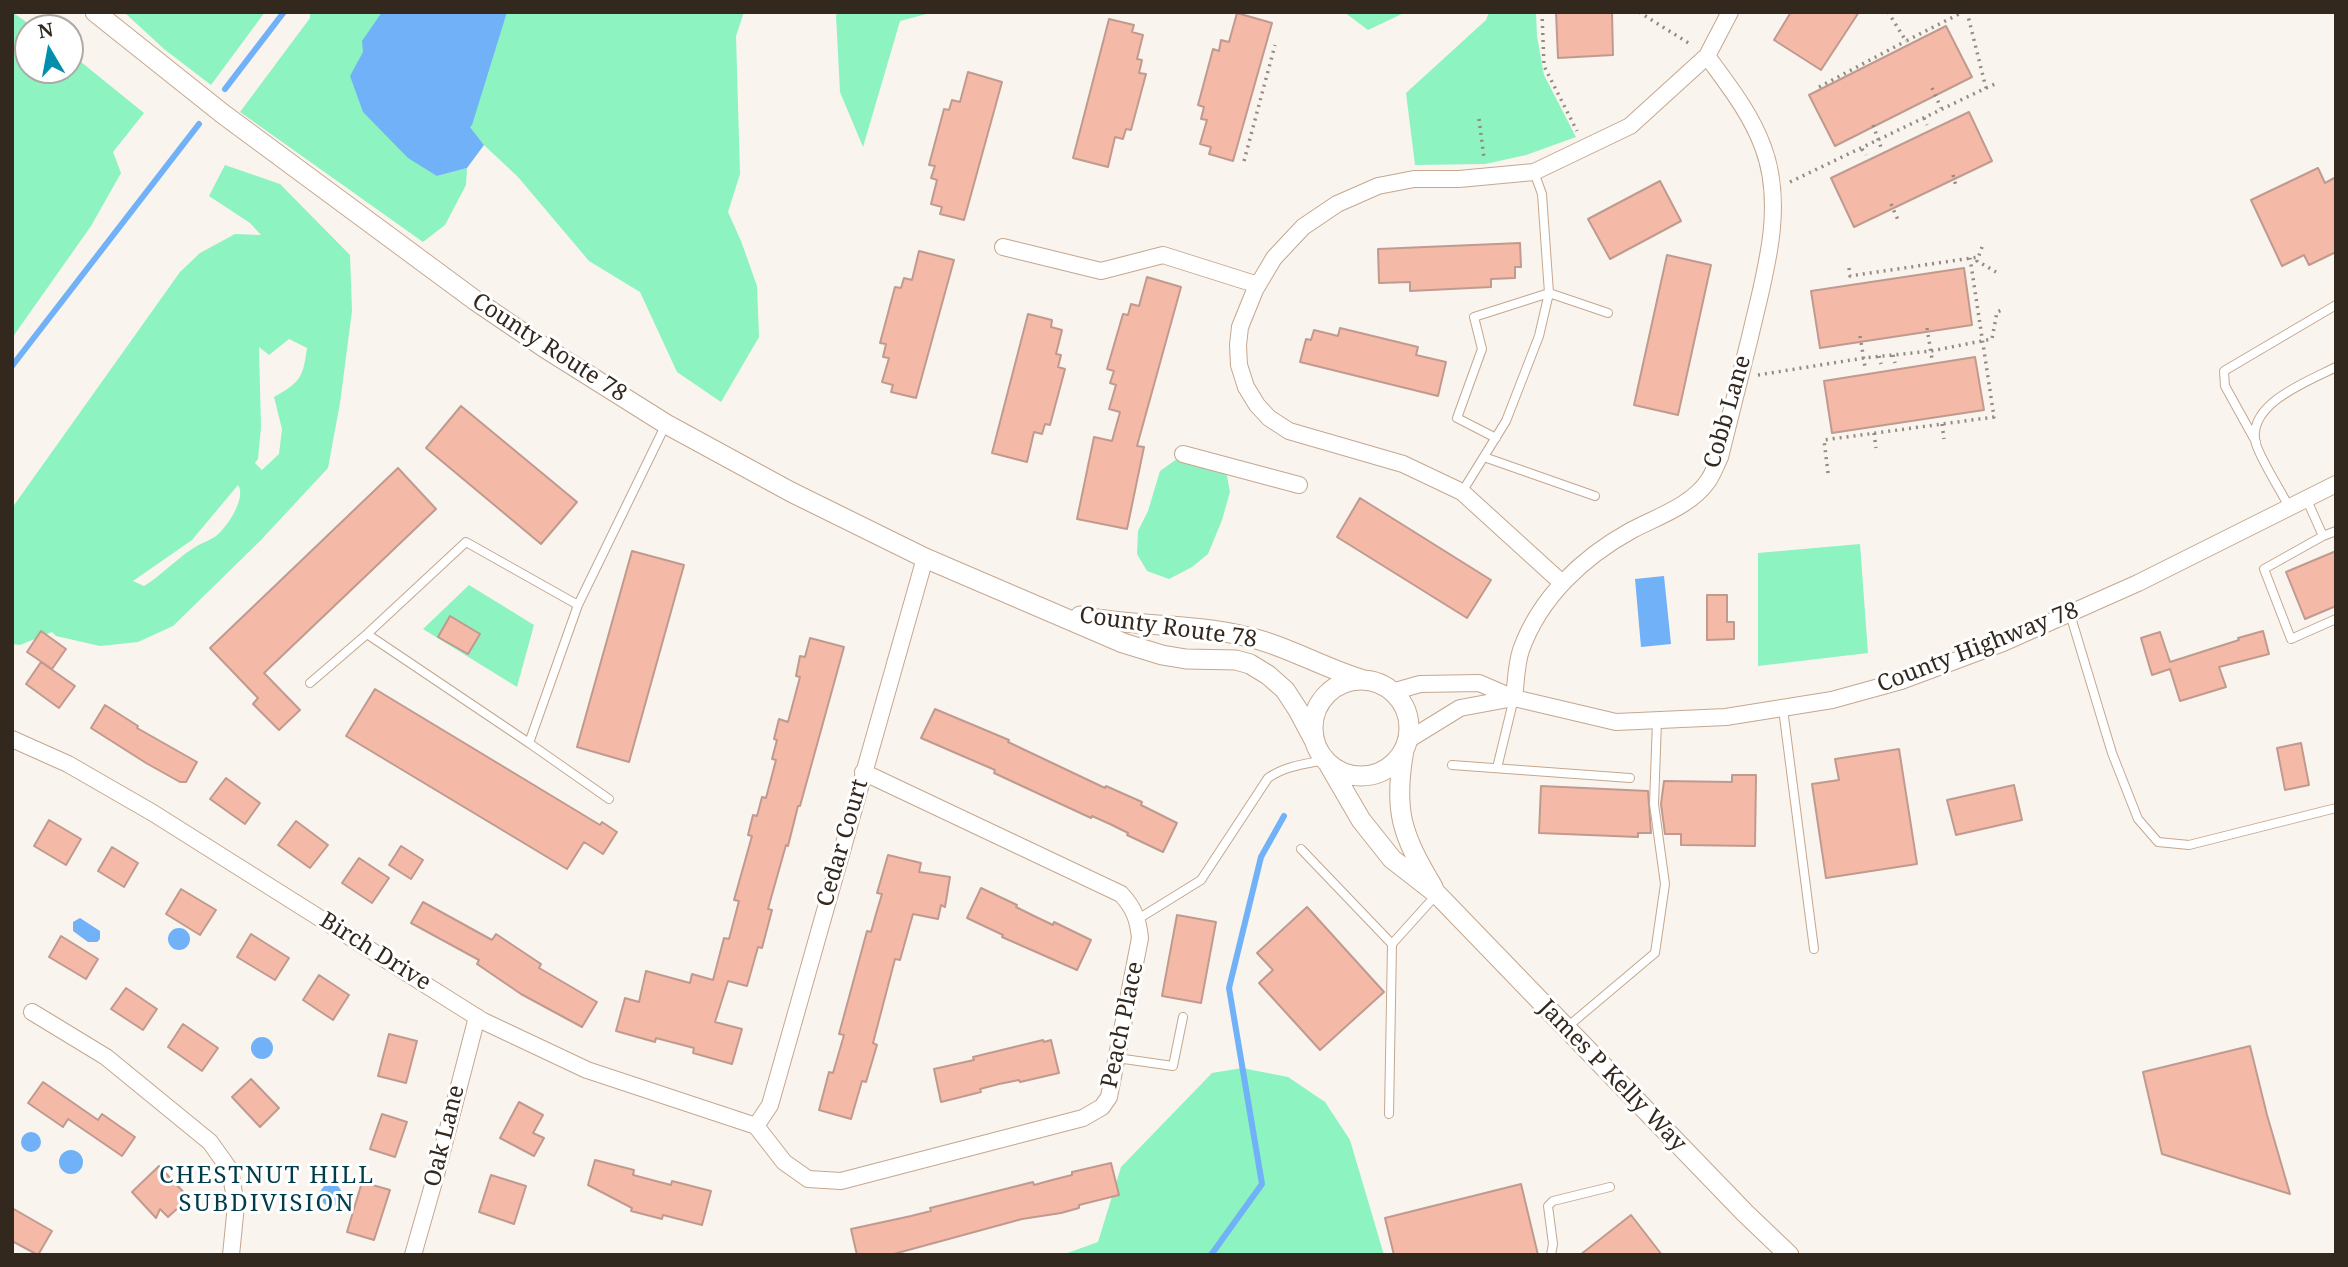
<!DOCTYPE html>
<html>
<head>
<meta charset="utf-8">
<style>
  body { margin:0 }
  #map { position:relative; width:2348px; height:1267px; overflow:hidden; background:#faf4ef; font-family:"Noto Serif",serif }
  canvas { display:block }
  .frame { position:absolute; inset:0; border:14px solid #33281e; pointer-events:none }
  .north { position:absolute; left:14px; top:14px; width:70px; height:70px; box-sizing:border-box; background:#fff; border:2px solid #ada9a5; border-radius:50%; rotate:350deg; font-size:19px; font-weight:700; line-height:28px; text-align:center; color:#33281e }
  .north::after { content:''; display:block; margin:auto; width:24px; height:32px; background:#038fac; clip-path:polygon(50% 0,100% 100%,50% 72%,0 100%) }
</style>
</head>
<body>
<div id="map">
<canvas width="2348" height="1267"></canvas>
<div class="frame"></div>
<div class="north">N</div>
</div>
<script>
const g = document.querySelector('canvas').getContext('2d');
g.lineJoin = 'round';
function fillPath(path, color) { g.fillStyle = color; g.fill(path, 'evenodd'); }
function trace(path, color, width, dash) { g.strokeStyle = color; g.lineWidth = width; g.lineCap = dash ? 'butt' : 'round'; g.setLineDash(dash || []); g.stroke(path); }
function drawText(font, color, halo, rows, align = 'center') {
  g.font = font + ' "Noto Serif",serif'; g.lineWidth = 6; g.setLineDash([]); g.textBaseline = 'middle'; g.strokeStyle = halo; g.fillStyle = color; for (const [text, x, y, turn = 0] of rows) {
    g.save(); g.translate(x, y); g.rotate((+turn || 0) * Math.PI / 180); g.textAlign = isNaN(turn) ? turn : align; if (halo) g.strokeText(text, 0, 0); g.fillText(text, 0, 0); g.restore();
  }
}
fillPath(new Path2D(`
  M12,12L35,28H28V70H70V53L144,113L113,152L121,173L91,226L12,338Z
  M124,12H265L211,85L164,49Z
  M310,12H384L437,176L467,168L466,185L445,225L423,242L240,112L310,18Z
  M437,12H744L736,36L740,174L728,212L741,241L757,286L759,337L721,402L677,372L640,292L589,261L518,177L484,145L461,116Z
  M840,12H934L900,21L863,147L840,92L836,15Z
  M1344,12H1406L1368,30Z
  M1489,12H1536L1537,36L1544,75L1576,137L1526,155L1485,164L1415,165L1406,93L1486,20Z
  M225,165L280,184L350,255L352,311L340,403L328,468L260,541L173,626L138,642L100,646L56,636L52,632L20,645L12,644V508L180,272L200,253L235,234L261,235L250,223L209,196ZM289,339L307,348C303,377 301,382 274,397L282,429L279,454L262,470L255,463L258,459L261,427L259,347L269,355ZM238,485C247,497 227,528 216,536C209,541 199,544 192,549C175,560 162,575 144,586L133,581L192,540Z
  M1188,451L1226,471L1230,492L1222,520L1208,554L1192,567L1169,579L1147,571L1137,554L1138,531L1148,511L1160,471Z
  M1860,544L1868,653L1758,666V553Z
  M469,585L534,625L517,687L423,629Z
  M1242,1068L1288,1077L1325,1102L1350,1140L1384,1255H1062L1098,1242L1121,1167L1212,1073Z`), '#8cf3c1');
fillPath(new Path2D(`
  M382,12H507L472,125L470,127L484,145L467,168L437,176L408,158L363,112L350,76L363,52L362,41Z
  M1664,576L1671,644L1641,647L1635,579Z
  M80,918L100,931V939L97,942H88L73,931V922Z
  M168 939a11 11 0 1 1 22 0a11 11 0 1 1-22 0Z
  M251 1048a11 11 0 1 1 22 0a11 11 0 1 1-22 0Z
  M21 1142a10 10 0 1 1 20 0a10 10 0 1 1-20 0Z
  M59 1162a12 12 0 1 1 24 0a12 12 0 1 1-24 0Z
  M320 1195a11 11 0 1 1 22 0a11 11 0 1 1-22 0Z`), '#71b1f7');
trace(new Path2D(`
  M225,89L284,12
  M12,366L199,124
  M1211,1255L1262,1184L1229,988L1261,857L1284,816`), '#71b1f7', 6);
const building = new Path2D(`
  M1556,12H1612L1613,55L1558,58Z
  M1791,12H1859L1821,70L1774,40Z
  M1237,13L1272,23L1233,161L1209,154L1211,147L1200,144L1207,120L1201,119L1204,107L1198,105L1213,49L1219,51L1221,40L1229,42Z
  M1109,19L1134,25L1132,32L1143,35L1137,59L1142,60L1139,73L1146,74L1131,130L1126,129L1123,139L1115,137L1108,167L1073,158Z
  M1946,26L1972,77L1835,146L1809,95Z
  M968,72L1002,82L964,220L940,214L942,207L931,204L937,180L931,178L935,166L929,165L944,109L949,110L952,100L960,102Z
  M1969,112L1992,161L1854,227L1831,178Z
  M2318,168L2325,183L2336,177V252L2309,265L2304,255L2282,266L2251,200Z
  M1660,181L1681,221L1610,259L1588,219Z
  M1520,243L1521,267H1515V278L1491,279V287L1410,291V282L1379,283L1378,249Z
  M919,251L954,260L916,398L891,392L893,385L882,382L889,358L883,357L886,344L880,343L895,287L901,288L904,278L912,280Z
  M1667,255L1711,265L1678,415L1634,405Z
  M1964,268L1972,325L1820,348L1811,291Z
  M1147,277L1181,287L1137,446L1144,447L1127,529L1077,519L1094,437L1112,441L1120,412L1109,409L1116,385L1110,383L1114,371L1107,369L1123,314L1128,315L1131,304L1139,306Z
  M1028,314L1052,320L1051,327L1062,330L1056,354L1061,355L1058,367L1065,369L1050,425L1045,424L1042,434L1034,432L1027,462L992,453Z
  M1340,328L1418,347L1416,355L1446,362L1438,396L1300,362L1306,339L1311,340L1314,330L1338,336Z
  M1975,357L1984,410L1832,433L1824,381Z
  M461,406L577,502L541,544L426,448Z
  M398,468L436,509L264,673L300,710L279,730L253,704L258,698L210,648Z
  M1360,498L1491,580L1467,618L1337,537Z
  M632,551L684,565L629,762L577,747Z
  M2336,551V606L2305,619L2286,572Z
  M1707,595H1727V622H1734V639L1707,640Z
  M450,616L480,634L468,654L438,637Z
  M41,631L66,649L52,669L27,652Z
  M2263,631L2269,654L2219,667L2226,687L2180,701L2170,669L2152,675L2141,638L2160,632L2170,662L2239,640L2238,638Z
  M810,638L844,647L800,806H798L788,846L786,845L773,891L768,909L772,910L762,948L758,947L747,986L728,981L715,1022L742,1029L732,1064L693,1053L694,1048L656,1038L655,1042L616,1031L625,998L639,1002L646,971L690,983L692,974L713,980L724,938L729,939L739,901L734,900L752,836L748,835L753,815L757,816L762,797L766,798L776,760L772,759L777,740L774,739L779,719L788,722L800,677L796,676L800,656L805,657Z
  M41,662L75,686L59,708L26,684Z
  M375,689L600,825L602,822L617,832L603,854L584,842L567,869L346,736Z
  M105,705L138,726L137,728L197,762L186,782H180L146,763L91,728Z
  M935,709L1009,740L1008,742L1105,788L1106,786L1142,802L1141,805L1177,823L1163,852L1127,835L1128,833L1110,824L1092,816L1091,818L994,773L995,770L921,738Z
  M2301,743L2309,785L2285,790L2277,748Z
  M1899,749L1917,864L1826,878L1812,784L1839,780L1835,759Z
  M1732,775H1756L1755,846L1681,845V834H1665L1661,804L1664,781L1732,782Z
  M226,778L260,803L245,824L210,799Z
  M2014,785L2022,820L1956,835L1947,800Z
  M1541,786L1648,791L1651,833H1638V837L1539,833Z
  M49,820L81,839L66,865L34,846Z
  M296,821L328,845L310,868L278,845Z
  M401,846L423,860L411,879L389,865Z
  M112,847L138,863L124,887L98,871Z
  M888,855L921,863L919,872L950,877L945,907L941,905L938,919L913,914L900,960L895,959L873,1043L877,1045L866,1082L862,1081L851,1119L819,1110L829,1072L833,1073L844,1035L839,1034L867,931L871,932L876,914L882,894L877,893Z
  M359,858L389,878L372,903L342,883Z
  M981,888L1017,905L1016,907L1034,916L1053,925L1054,922L1091,940L1077,970L1002,937L1003,935L967,918Z
  M181,889L216,910L200,935L166,914Z
  M423,902L492,940L496,934L541,964L539,968L597,1002L582,1027L521,994L477,964L479,960L411,923Z
  M1307,907L1384,992L1320,1050L1259,983L1273,970L1257,953Z
  M1177,915L1216,922L1201,1003L1162,996Z
  M251,934L289,958L275,980L237,957Z
  M61,936L98,959L86,979L49,957Z
  M319,975L349,995L333,1020L303,1000Z
  M126,988L157,1009L143,1030L111,1009Z
  M183,1024L218,1048L202,1071L168,1047Z
  M389,1034L417,1041L406,1083L378,1076Z
  M1043,1040L1044,1042L1051,1040L1059,1073L1020,1082L1019,1080L999,1084L980,1089L981,1092L941,1102L934,1069L974,1060L973,1057Z
  M2250,1046L2267,1115L2290,1194L2162,1154L2143,1072Z
  M251,1079L279,1108L260,1127L232,1097Z
  M43,1082L98,1120L102,1114L135,1137L122,1156L68,1119L63,1127L28,1103Z
  M519,1102L543,1115L533,1133L544,1138L534,1156L500,1138Z
  M382,1114L407,1122L395,1157L370,1149Z
  M595,1160L634,1170L633,1175L671,1185L672,1181L711,1191L702,1225L663,1215L662,1219L631,1211L632,1208L588,1185Z
  M1111,1163L1119,1195L1079,1205V1208L1061,1213L1022,1219L890,1255H857L851,1229L911,1216L931,1211L930,1208L1033,1182L1034,1185L1052,1180L1072,1175V1172Z
  M159,1166L189,1198L168,1217L160,1209L156,1218L132,1192Z
  M491,1175L526,1186L514,1224L479,1212Z
  M362,1182L390,1190L374,1240L347,1232Z
  M1521,1184L1538,1255H1394L1385,1218Z
  M12,1208L52,1231L38,1255L12,1241Z
  M1631,1215L1662,1255H1580Z`);
fillPath(building, '#f5baa7');
trace(building, '#c09a8f', 2);
const service = new Path2D(`
  M1496,438L1457,418L1482,349L1474,317L1549,293L1608,313
  M2256,442L2225,386L2224,371L2336,305
  M1484,457L1595,496
  M1462,492L1506,421L1539,336L1549,293L1542,194L1534,172
  M2306,498L2323,536L2264,569L2291,639L2336,619
  M2289,507C2280,489 2262,462 2256,444C2245,404 2309,381 2336,367
  M2323,536L2336,531
  M578,605L466,542L367,634L529,743L578,605L666,424
  M2070,614L2112,753L2138,819L2158,842L2189,845L2336,808
  M310,683L367,634
  M1783,709L1814,949
  M529,743L609,799
  M1452,765L1630,778
  M1497,768L1514,698
  M1301,849L1392,944
  M1138,919L1201,880L1268,778C1285,766 1305,764 1325,760
  M1566,1028L1655,953L1665,884L1654,804L1657,721
  M1117,1058L1173,1066L1183,1017
  M1389,1114L1392,944L1437,894
  M1551,1255L1553,1244L1548,1206L1553,1201L1610,1187`);
const minor = new Path2D(`
  M1003,247L1101,271L1163,255L1258,285
  M1183,454L1299,485
  M1562,583L1462,492L1403,464L1289,431L1269,418L1257,405L1246,387L1239,365L1238,345L1240,327L1255,290L1274,258L1303,227L1337,204L1378,186L1414,179H1459L1534,172L1630,126L1707,56L1730,12
  M1392,692L1420,684L1479,683L1514,698L1616,722L1726,717L1832,700L1901,681L2003,643L2138,583L2336,484
  M1514,698C1516,683 1516,665 1521,650C1540,597 1583,557 1632,530C1657,517 1692,505 1708,481C1713,474 1716,465 1720,457C1730,417 1740,377 1750,337C1764,276 1786,208 1763,147C1750,112 1728,85 1707,56
  M12,739L68,764L153,813L483,1021L587,1070L756,1126
  M1408,740L1460,708L1514,698
  M32,1012L106,1057L210,1142L230,1170L236,1205L231,1255
  M756,1126L784,1162L808,1179L841,1181L1083,1118L1102,1107L1109,1097L1140,938C1138,919 1134,908 1121,894L863,772
  M756,1126L770,1105L925,558
  M413,1255L437,1171L477,1017`);
const tertiary = new Path2D(`
  M95,12L223,114L476,301L545,348L666,424L791,492L925,558L1123,643L1162,655L1186,659L1236,660L1250,664L1268,675L1285,690L1298,710L1314,740
  M1080,616C1134,627 1191,623 1244,636C1286,645 1323,668 1364,680
  M1313 728a48 48 0 1 1 96 0a48 48 0 1 1-96 0Z
  M1404,750C1393,811 1402,835 1433,887
  M1329,765L1361,820L1392,859L1437,894L1745,1213L1789,1255`);
trace(service, '#c5a78e', 10);
trace(minor, '#c5a78e', 18);
trace(tertiary, '#c5a78e', 21);
trace(new Path2D(`
  M1542,12L1544,66L1577,131
  M1639,12L1690,44
  M1888,12L1906,41L1963,12
  M1819,87L1906,41
  M1932,88L1941,108
  M1986,88L1995,84
  M1924,118L1927,125
  M1479,119L1484,158
  M1873,125L1882,150
  M1862,149L1866,155
  M1244,161L1275,45
  M1953,175L1956,186L1955,183
  M1790,182L1986,88L1967,12
  M1891,204L1898,220L1896,217
  M1982,247L1977,261L1996,272
  M1849,268L1850,276L1978,257
  M1927,328L1932,359
  M1860,336L1865,367
  M1893,355L1895,363
  M1879,356L1881,364
  M1758,375L1864,358L1931,351L1992,339L1997,312L2002,310
  M1942,424L1944,439
  M1874,433L1876,448
  M1828,473L1824,440L1994,417L1970,258`), '#938b83', 3.5, [2, 5]);
trace(service, '#fff', 8);
trace(minor, '#fff', 16);
trace(tertiary, '#fff', 19);
drawText('23px', '#33281e', '#fff', [
  ["County Route 78",549,348,33],
  ["Cobb Lane",1728,412,-74],
  ["County Route 78",1168,628,8],
  ["County Highway 78",1978,648,-21],
  ["Cedar Court",843,843,-74],
  ["Birch Drive",375,952,32],
  ["Peach Place",1123,1025,-78],
  ["James P Kelly Way",1612,1076,46],
  ["Oak Lane",445,1136,-76]
]);
g.letterSpacing = '2px';
drawText('24px', '#003d4b', '#fff', [
  ["CHESTNUT HILL",267,1176],
  ["SUBDIVISION",267,1204]
]);
g.letterSpacing = '0px';
</script>
</body>
</html>
